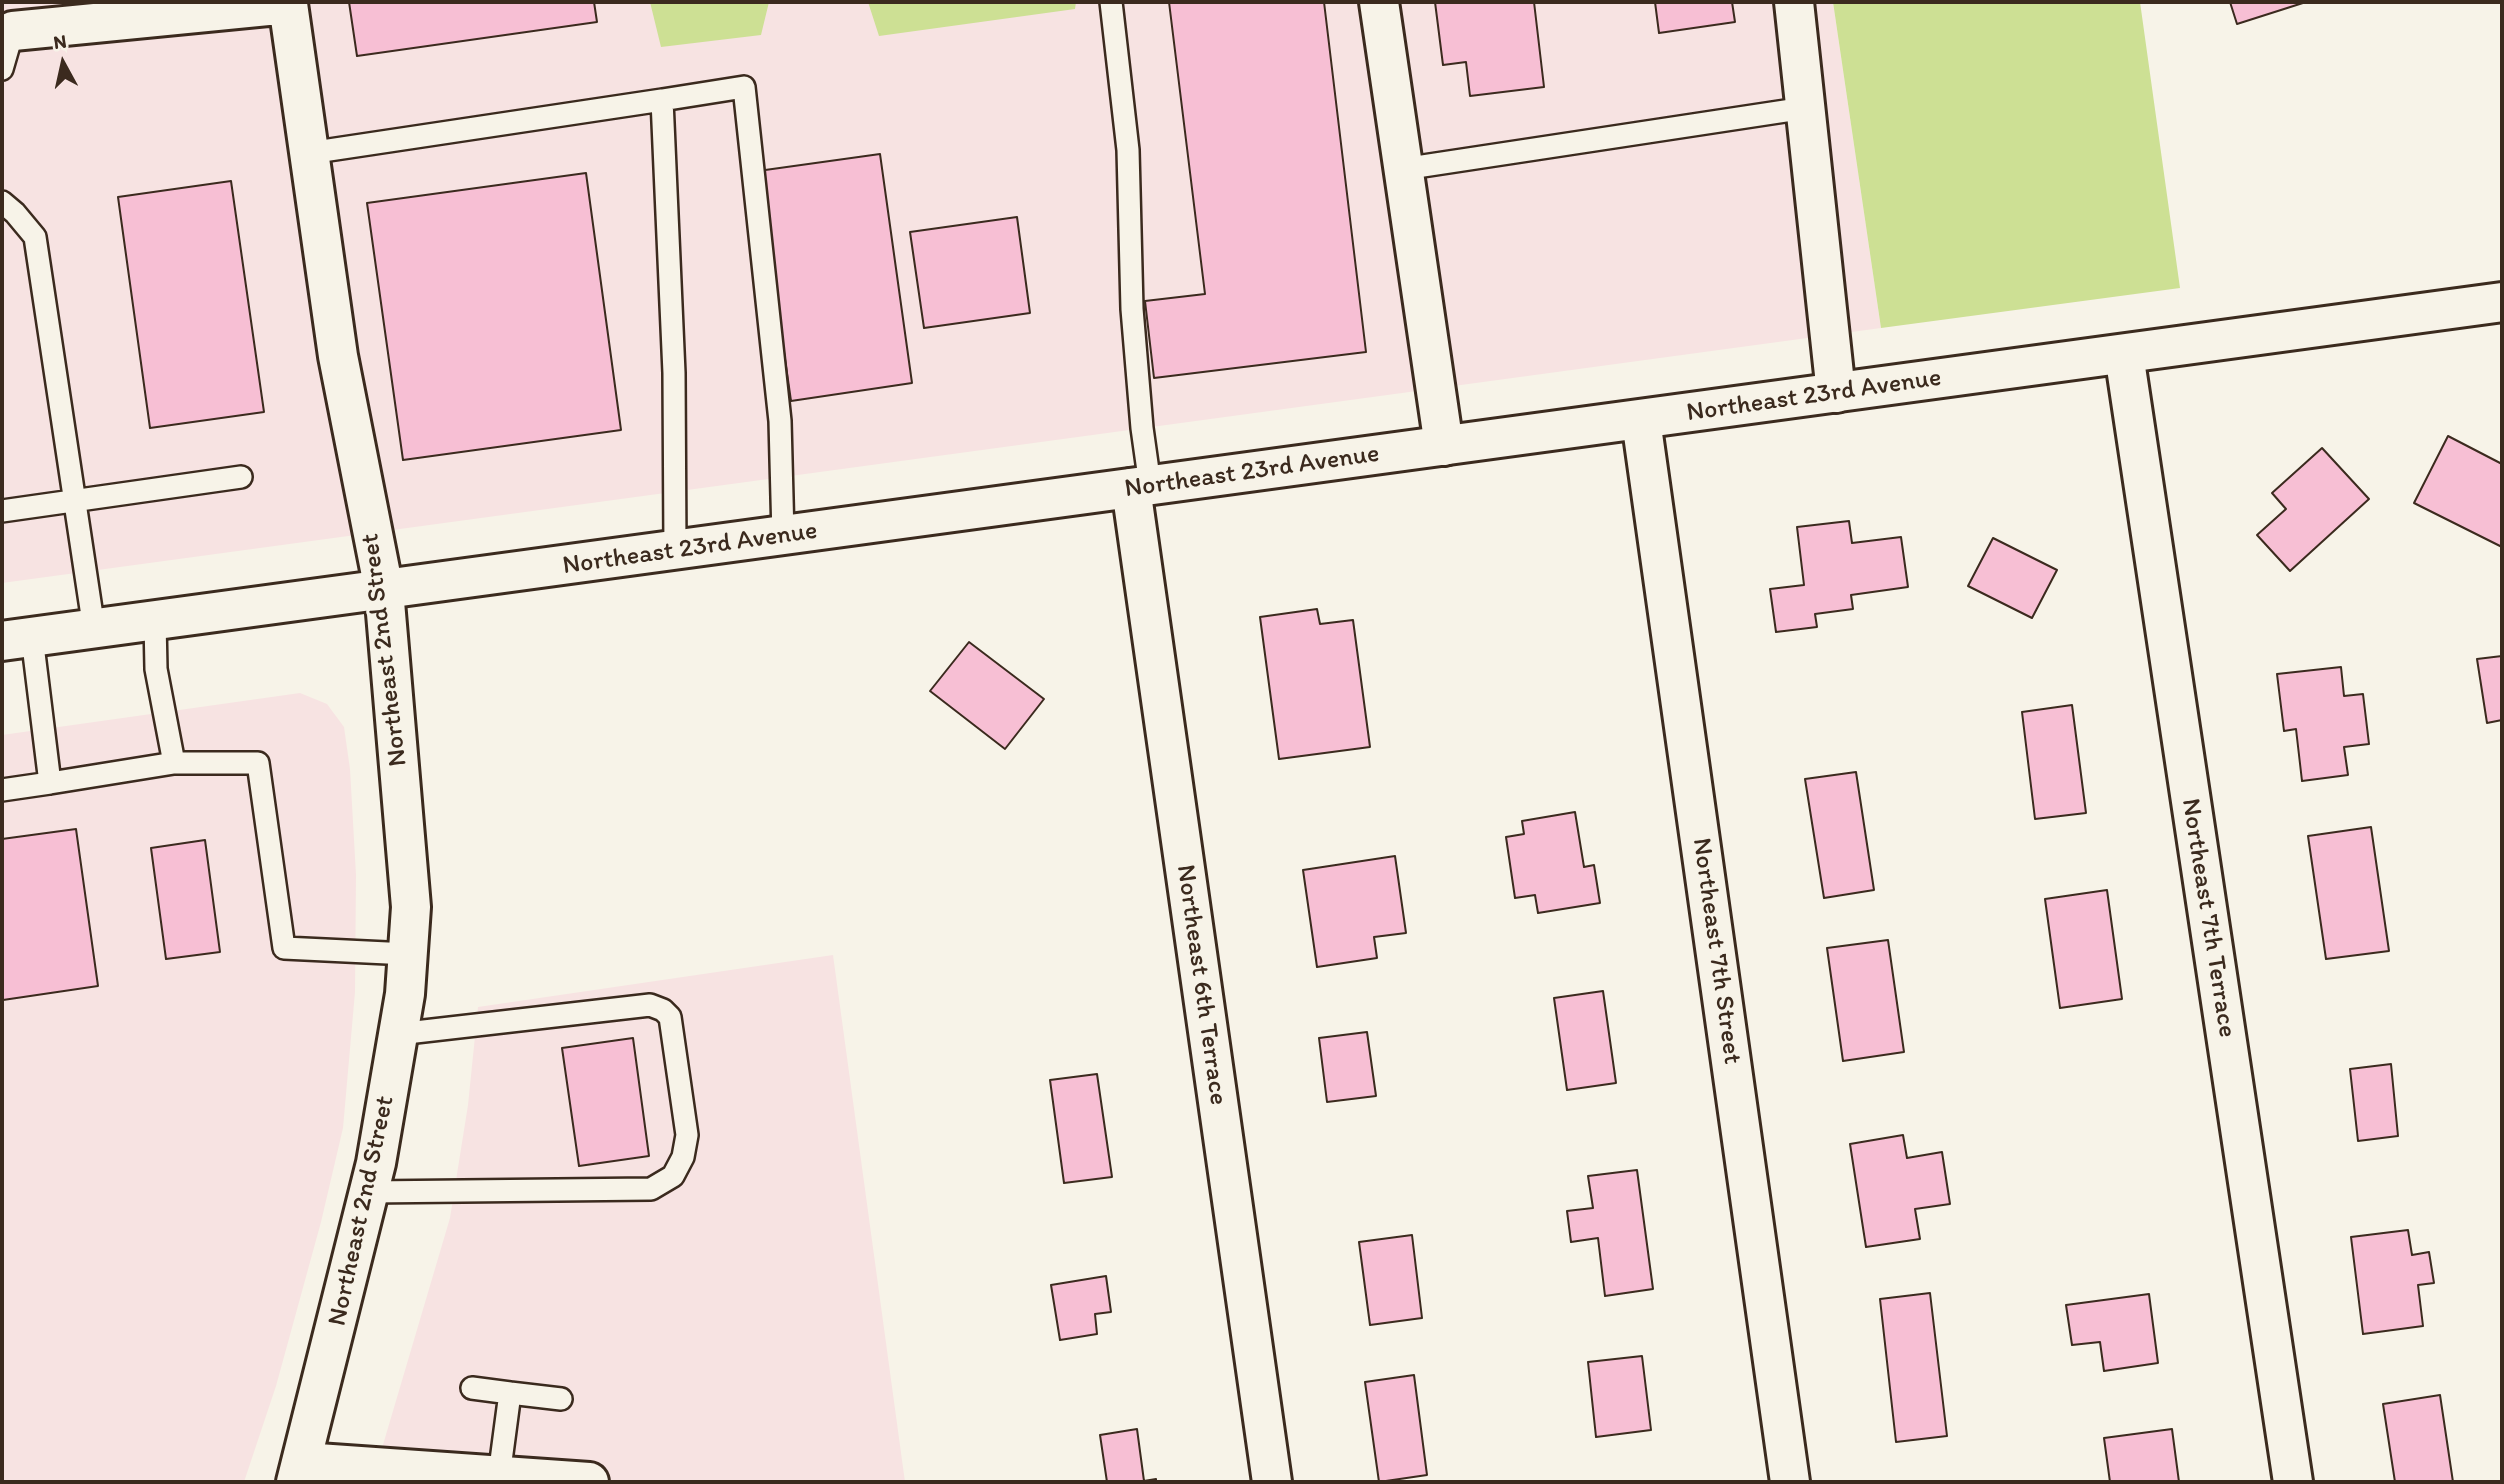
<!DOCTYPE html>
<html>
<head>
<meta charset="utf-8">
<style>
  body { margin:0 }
  #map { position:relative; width:2504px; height:1484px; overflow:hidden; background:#f7f3e8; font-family:Itim,sans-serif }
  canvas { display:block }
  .frame { position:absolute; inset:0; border:4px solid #3b2a1e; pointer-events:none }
  .north { position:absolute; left:28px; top:28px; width:70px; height:70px; -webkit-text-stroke:5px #f7f3e8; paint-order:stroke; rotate:352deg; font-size:19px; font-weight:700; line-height:28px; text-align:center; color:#3b2a1e }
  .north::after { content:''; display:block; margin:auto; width:24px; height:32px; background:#3b2a1e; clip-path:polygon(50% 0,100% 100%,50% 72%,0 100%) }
</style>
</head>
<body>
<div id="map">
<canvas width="2504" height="1484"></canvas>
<div class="frame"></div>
<div class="north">N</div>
</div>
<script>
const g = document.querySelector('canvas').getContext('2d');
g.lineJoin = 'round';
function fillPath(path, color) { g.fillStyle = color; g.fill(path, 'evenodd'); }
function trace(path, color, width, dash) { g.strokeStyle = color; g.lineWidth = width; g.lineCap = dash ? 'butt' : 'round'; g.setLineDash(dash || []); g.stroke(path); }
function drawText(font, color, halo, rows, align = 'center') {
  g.font = font + ' Itim,sans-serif'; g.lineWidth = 6; g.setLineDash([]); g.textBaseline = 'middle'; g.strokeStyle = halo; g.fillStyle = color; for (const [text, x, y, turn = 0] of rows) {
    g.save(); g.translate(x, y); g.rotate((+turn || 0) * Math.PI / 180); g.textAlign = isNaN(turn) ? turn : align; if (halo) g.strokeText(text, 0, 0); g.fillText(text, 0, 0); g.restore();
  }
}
fillPath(new Path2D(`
  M2,2H1833L1881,328L2,583Z
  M300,693L327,704L344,727L350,769L356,875L355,992L343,1128L321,1222L276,1386L244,1482H2V735Z
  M833,955L905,1482H372L450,1218L468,1105L478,1007Z`), '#f7e3e2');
fillPath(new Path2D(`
  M650,2H769L761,35L661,47Z
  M868,2H1076L1075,9L879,36Z
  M1833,2H2140L2180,288L1881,328Z`), '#cde094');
const building = new Path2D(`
  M349,2H594L597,22L357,56Z
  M1169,2H1324L1366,352L1154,378L1145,301L1205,294Z
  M1435,2H1534L1544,87L1470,96L1466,62L1443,65Z
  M1655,2H1732L1735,22L1659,33Z
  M2230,2H2306L2237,24Z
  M880,154L912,383L791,401L758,171Z
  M586,173L621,430L403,460L367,203Z
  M231,181L264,412L150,428L118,197Z
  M1017,217L1030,313L924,328L910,232Z
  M2448,436L2502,464V547L2414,503Z
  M2322,448L2369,499L2290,571L2257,535L2286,509L2272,493Z
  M1849,521L1852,543L1901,537L1908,587L1851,595L1853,609L1815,614L1817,627L1776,632L1770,589L1804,585L1797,527Z
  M1993,538L2057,570L2032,618L1968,586Z
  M1317,609L1320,624L1353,620L1370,747L1279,759L1260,617Z
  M969,642L1044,699L1005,749L930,691Z
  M2502,656V720L2487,723L2477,659Z
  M2341,667L2344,696L2363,694L2369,744L2344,747L2348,775L2302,781L2296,729L2284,731L2277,674Z
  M2072,705L2086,813L2035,819L2022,712Z
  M1856,772L1874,890L1824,898L1805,779Z
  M1575,812L1584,867L1594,865L1600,903L1538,913L1535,895L1515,898L1506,837L1524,834L1522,821Z
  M2371,827L2389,951L2326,959L2308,836Z
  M76,829L98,986L3,1000L2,839Z
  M205,840L220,952L166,959L151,848Z
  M1395,856L1406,933L1374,937L1377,958L1317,967L1303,870Z
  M2107,890L2122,999L2060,1008L2045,899Z
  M1888,940L1904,1052L1843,1061L1827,948Z
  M1603,991L1616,1083L1567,1090L1554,998Z
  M1367,1032L1376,1096L1327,1102L1319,1038Z
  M633,1038L649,1156L579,1166L562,1048Z
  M2391,1064L2398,1136L2358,1141L2350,1069Z
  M1097,1074L1112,1177L1064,1183L1050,1080Z
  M1903,1135L1907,1158L1942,1152L1950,1204L1915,1209L1920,1239L1866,1247L1850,1144Z
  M1637,1170L1653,1289L1605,1296L1598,1238L1571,1242L1567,1211L1593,1208L1588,1176Z
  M2408,1230L2412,1255L2429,1252L2434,1283L2418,1285L2423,1326L2363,1334L2351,1237Z
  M1412,1235L1422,1318L1370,1325L1359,1242Z
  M1106,1276L1111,1312L1095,1314L1097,1334L1060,1340L1051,1285Z
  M1930,1293L1947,1436L1896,1442L1880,1299Z
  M2149,1294L2158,1363L2104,1371L2100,1342L2072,1345L2066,1305Z
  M1642,1356L1651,1430L1596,1437L1588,1362Z
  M1414,1375L1427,1475L1379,1482L1365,1382Z
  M2440,1395L2453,1482H2395L2383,1404Z
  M1137,1429L1144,1481L1156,1479V1482H1107L1100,1435Z
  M2172,1429L2179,1482H2110L2104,1438Z`);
fillPath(building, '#f7bfd4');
trace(building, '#3b2a1e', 2);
const lane = new Path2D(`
  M1111,2L1128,150L1132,309L1142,428L1150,485
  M2,69L13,31
  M309,153L662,100
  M1403,169L1805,108
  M2,202L15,213L35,237L94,629
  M2,511L241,477
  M675,551L674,373L662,100L744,87L780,421L783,536
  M155,621L156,669L174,763
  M32,637L50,783L174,763H258L284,948L408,954
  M2,790L50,783
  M369,1192L651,1189L673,1176L683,1157L687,1135L670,1017L663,1010L650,1005L398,1034
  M472,1388L510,1393
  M499,1476L510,1393L561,1399`);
const street = new Path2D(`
  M1379,2L1444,446
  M1794,2L1836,393
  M13,31L288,4L338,356L384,590L411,907L405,994L376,1163L296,1482
  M2124,354L2293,1482
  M1641,420L1790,1482
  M1131,488L1272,1482
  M303,1462L589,1482`);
const secondary = new Path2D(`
  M2,641L2502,302`);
trace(lane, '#3b2a1e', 26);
trace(street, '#3b2a1e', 44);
trace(secondary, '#3b2a1e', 44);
trace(lane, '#f7f3e8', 21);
trace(street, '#f7f3e8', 38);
trace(secondary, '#f7f3e8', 38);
drawText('26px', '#3b2a1e', '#f7f3e8', [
  ["Northeast 23rd Avenue",1814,396,-8],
  ["Northeast 23rd Avenue",1252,472,-8],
  ["Northeast 23rd Avenue",690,549,-8],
  ["Northeast 2nd Street",385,650,-97],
  ["Northeast 7th Terrace",2208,918,81],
  ["Northeast 7th Street",1716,951,82],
  ["Northeast 6th Terrace",1201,985,82],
  ["Northeast 2nd Street",362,1211,-78]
]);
</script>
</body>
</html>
